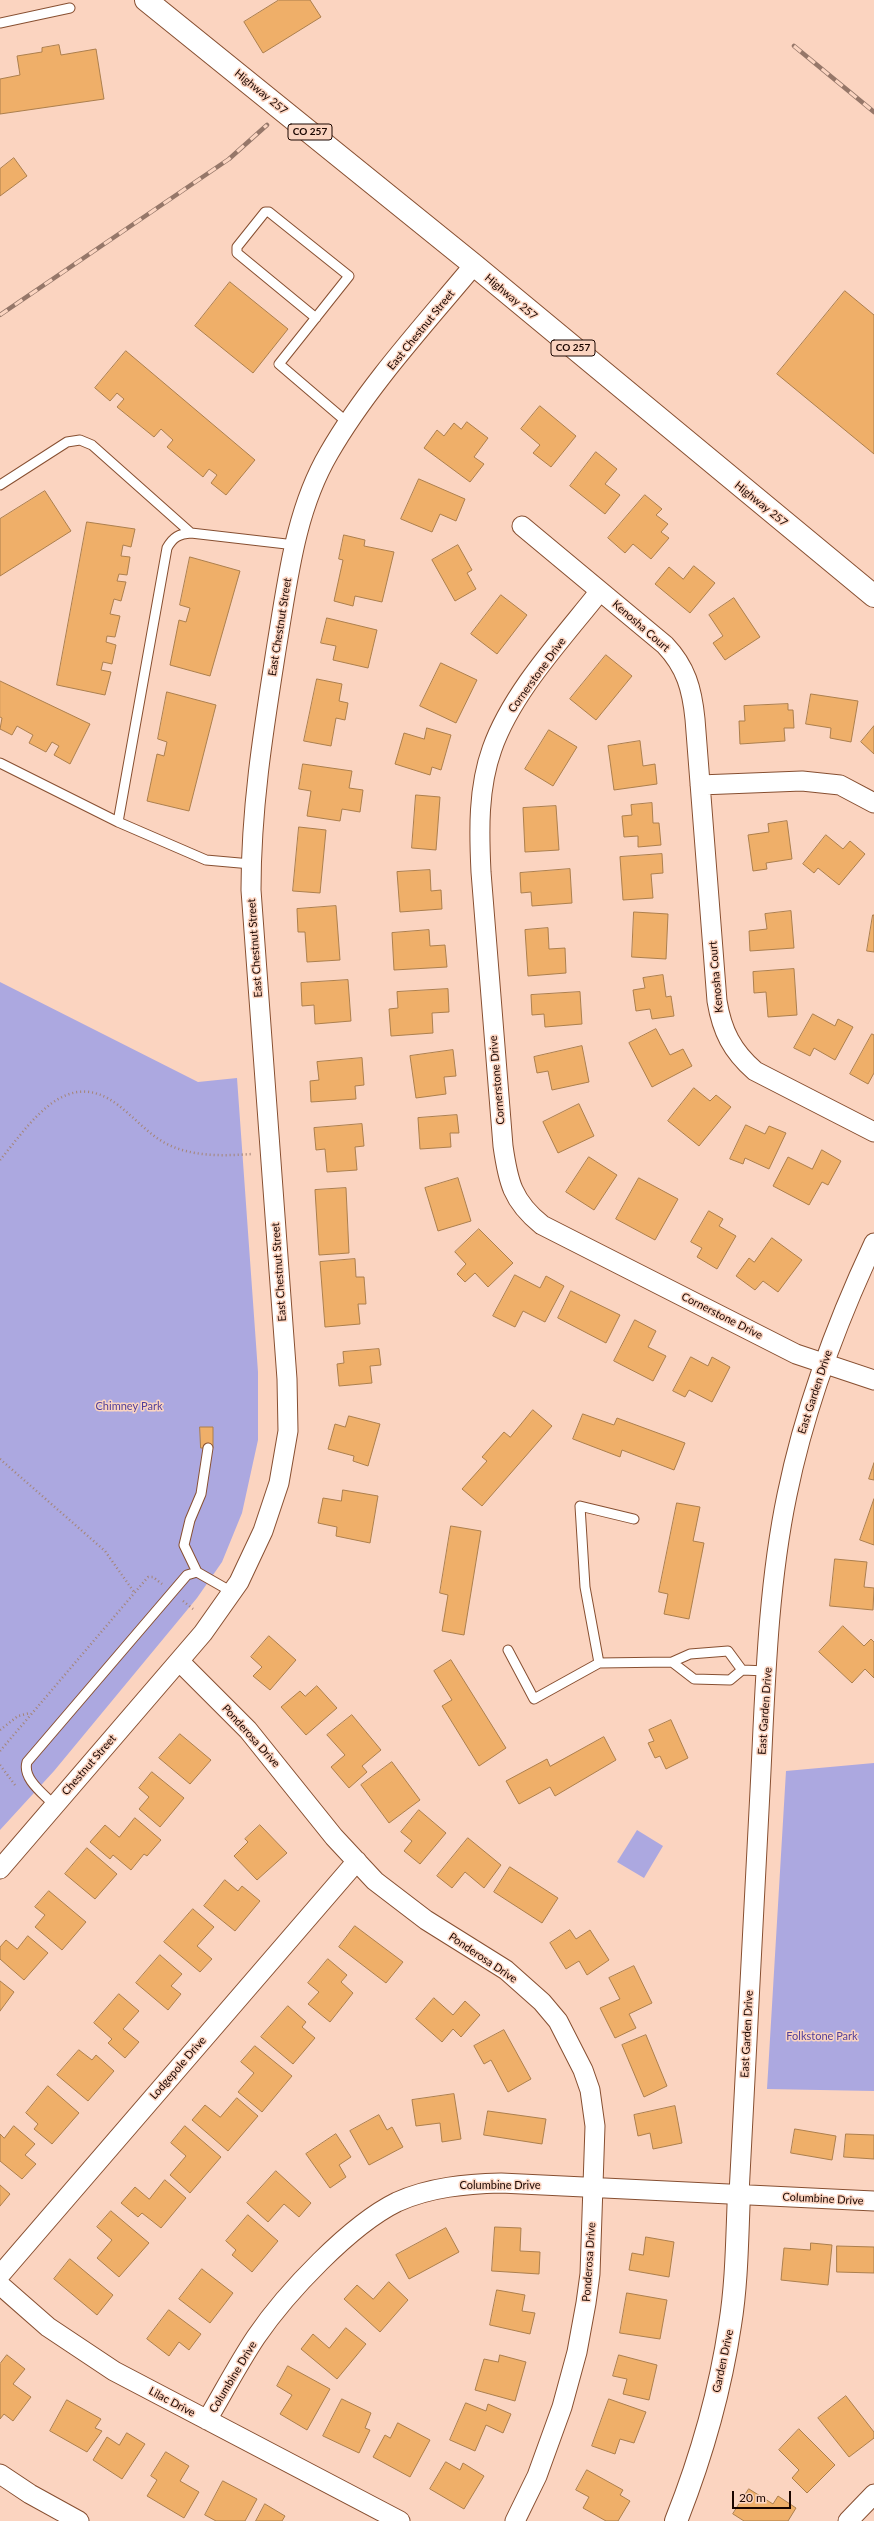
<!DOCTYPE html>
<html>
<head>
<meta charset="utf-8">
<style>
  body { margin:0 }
  #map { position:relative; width:874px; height:2521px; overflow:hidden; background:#fbd4c0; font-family:Lato,sans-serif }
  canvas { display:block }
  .scale { position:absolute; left:732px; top:2491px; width:59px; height:18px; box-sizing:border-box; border:2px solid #1b0600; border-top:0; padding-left:5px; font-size:12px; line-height:14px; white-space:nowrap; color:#1b0600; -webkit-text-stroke:3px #fbd4c0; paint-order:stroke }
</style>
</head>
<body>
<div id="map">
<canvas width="874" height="2521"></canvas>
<div class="scale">20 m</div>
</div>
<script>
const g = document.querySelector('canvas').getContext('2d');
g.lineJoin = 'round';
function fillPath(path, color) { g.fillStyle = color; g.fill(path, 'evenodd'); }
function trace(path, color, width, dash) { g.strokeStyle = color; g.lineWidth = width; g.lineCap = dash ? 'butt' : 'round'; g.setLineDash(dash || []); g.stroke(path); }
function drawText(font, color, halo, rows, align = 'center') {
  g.font = font + ' Lato,sans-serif'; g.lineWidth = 3; g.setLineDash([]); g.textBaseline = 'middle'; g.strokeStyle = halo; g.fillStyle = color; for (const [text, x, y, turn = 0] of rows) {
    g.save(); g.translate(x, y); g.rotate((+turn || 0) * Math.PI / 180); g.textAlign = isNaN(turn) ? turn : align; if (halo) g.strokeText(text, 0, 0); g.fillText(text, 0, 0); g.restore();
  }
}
fillPath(new Path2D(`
  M0,982L198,1082L237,1078L258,1372V1440L242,1513L222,1562L197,1598L54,1771L0,1830Z
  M874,1763V2091L767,2089L786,1771Z
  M637,1830L663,1846L644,1878L617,1862Z`), '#aca8e0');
const building = new Path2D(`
  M279,0H310L321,17L263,53L244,22Z
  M59,45L61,55L96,49L104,99L0,114V79L20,75L17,56L42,52V48Z
  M14,158L27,176L0,196V169Z
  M230,282L288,329L253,373L195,326Z
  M845,291L874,315V454L777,374Z
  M126,351L255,460L226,495L211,483L217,475L209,469L203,477L167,447L173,440L161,429L154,437L117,407L124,399L117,393L110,401L95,388Z
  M540,406L576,436L551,467L533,453L540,445L521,429Z
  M467,422L488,438L474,457L484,464L470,482L424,448L437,430L444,436L454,423L461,429Z
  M596,452L617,469L605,484L620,495L605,514L570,486Z
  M419,479L465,499L456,521L440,514L432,532L401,519Z
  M45,491L71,531L0,576V519Z
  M645,495L662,509L656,515L668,524L661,532L669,538L651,559L633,544L625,553L608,538Z
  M87,522L135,529L131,547L123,545L121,556L130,557L127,575L119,574L117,581L126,582L121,601L114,599L110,614L120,616L115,637L107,636L106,642L116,645L112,664L103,662L101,670L111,672L105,695L57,685Z
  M344,535L365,540L364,546L394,552L382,602L355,596L353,606L334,601L343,560L339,559Z
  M458,545L472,570L467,573L476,589L455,601L432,560Z
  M190,557L240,571L210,676L170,665L179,620L186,622L190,608L180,605Z
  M694,566L715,583L690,613L655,584L669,567L683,579Z
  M501,595L527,615L497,654L471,634Z
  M734,598L760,637L725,660L713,643L723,636L709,615Z
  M327,618L377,630L368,668L333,660L336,646L321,643Z
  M606,655L632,676L596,720L570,699Z
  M441,663L477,680L456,723L420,706Z
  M317,679L342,684L339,701L348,703L345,720L336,718L331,746L304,741Z
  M0,681L90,724L70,764L54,755L59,746L52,742L46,752L29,743L33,735L17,726L12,735L0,729L2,718L0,717Z
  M167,692L216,705L189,811L147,801L157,754L164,756L167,742L158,739Z
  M811,694L858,701L851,742L830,738L831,728L806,724Z
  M788,704V710H793L794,728H784L785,741L740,744L739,721H745L744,706Z
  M874,726V754L861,742Z
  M427,728L451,735L441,770L432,767L430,775L395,764L404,733L424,739Z
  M549,730L577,747L553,786L525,769Z
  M640,741L643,766L655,764L657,784L614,790L608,746Z
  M303,764L352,771L349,788L363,790L360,812L342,809L340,821L307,816L311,791L299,789Z
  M416,795L440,797L436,850L412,848Z
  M652,803L653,823H659L661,845L638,847V836L624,837L622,816L632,815L631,805Z
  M556,806L559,850L525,852L523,808Z
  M787,821L792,859L766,863L767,869L753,871L748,835L769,832L768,824Z
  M299,827L326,830L320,893L293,891Z
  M826,835L843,849L850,841L865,854L839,885L818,868L814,873L803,864Z
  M662,854L663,873L651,874L653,898L623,900L620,857Z
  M570,869L572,903L532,906L531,892L521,893L520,873Z
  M430,870L431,891L441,890L442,909L400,912L397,872Z
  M336,906L340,960L307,962L305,932H298L297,909Z
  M791,911L794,948L750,951L749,931L767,929L765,914Z
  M634,912L668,914L666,959L632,957Z
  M873,915H874V952L867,951Z
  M548,928L549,949L565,948L566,973L528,976L525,930Z
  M429,930L430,946L445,945L447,967L394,970L392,933Z
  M794,969L797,1015L768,1017L766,992L754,993L753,972Z
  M663,975L666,997L671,996L674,1016L652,1019L650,1009L636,1011L633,990L645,988L643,978Z
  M348,980L351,1021L315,1024L314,1005L302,1006L301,983Z
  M448,989L449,1012L432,1013L433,1033L391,1036L389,1009L398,1008L397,992Z
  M580,992L582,1024L545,1027L544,1014L532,1015L531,995Z
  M813,1014L835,1026L838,1019L853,1027L835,1060L814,1048L810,1056L794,1048Z
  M656,1029L670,1055L683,1049L692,1066L652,1087L629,1043Z
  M872,1034L874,1035V1073L868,1084L850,1074Z
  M582,1046L589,1082L552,1090L548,1071L537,1073L534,1057Z
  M453,1050L456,1076L444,1077L446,1094L416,1098L410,1056Z
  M362,1058L364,1085L355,1086L356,1099L311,1102L310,1081L319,1080L317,1062Z
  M694,1088L710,1101L716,1095L731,1107L699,1146L668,1121Z
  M579,1104L594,1136L558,1153L543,1122Z
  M457,1115L459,1133H450L451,1147L420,1149L418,1118Z
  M362,1124L364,1146L355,1147L357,1170L327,1172L325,1149L316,1150L314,1128Z
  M746,1125L765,1134L769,1126L786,1133L769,1169L745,1158L743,1164L730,1159Z
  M822,1150L841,1161L828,1185L822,1182L809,1205L773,1186L788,1157L812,1169Z
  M589,1157L617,1175L594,1210L566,1192Z
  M458,1178L471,1221L438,1231L425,1188Z
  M639,1178L678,1199L655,1240L616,1219Z
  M346,1188L349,1253L319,1255L315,1190Z
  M709,1211L723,1219L719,1226L736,1236L717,1269L697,1257L702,1248L691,1242Z
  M479,1229L513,1263L488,1287L475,1273L465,1282L457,1274L466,1264L455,1252Z
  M772,1238L802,1260L778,1292L763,1281L755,1290L736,1276L749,1258L754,1262Z
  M355,1259L356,1277H364L366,1304H358L360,1324L325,1327L320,1262Z
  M515,1275L540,1288L546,1276L564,1286L545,1322L523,1311L515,1327L493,1316Z
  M571,1291L620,1315L606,1343L558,1318Z
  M635,1320L656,1331L648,1347L666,1356L653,1381L614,1361Z
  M379,1349L381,1365L370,1366L372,1383L339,1386L337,1364L344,1363L343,1352Z
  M691,1357L708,1366L712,1357L730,1367L712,1402L689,1390L685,1397L673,1391Z
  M533,1410L552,1426L482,1506L462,1489L487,1461L482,1457L504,1432L510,1437Z
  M583,1414L614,1425L617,1418L685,1443L674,1470L622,1450L620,1457L573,1439Z
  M349,1416L380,1424L368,1466L353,1461L354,1456L328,1449L335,1424L345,1427Z
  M200,1427H213V1448H201Z
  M874,1463V1480L869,1479Z
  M343,1490L378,1496L370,1543L336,1536L337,1527L318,1523L323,1498L341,1501Z
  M874,1499V1545L860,1540Z
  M677,1503L700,1507L693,1541L704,1543L689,1619L664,1614L668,1594L659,1592Z
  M451,1526L481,1531L464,1635L442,1631L448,1595L440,1593Z
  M835,1559L867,1562L864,1587L874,1588L873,1610L830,1606Z
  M843,1626L864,1646L871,1639L874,1642V1678L865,1669L852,1683L819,1652Z
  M269,1636L296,1660L270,1690L253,1676L262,1667L251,1657Z
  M451,1660L506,1748L479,1766L442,1706L452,1700L434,1671Z
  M317,1686L337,1708L306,1735L281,1707L300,1691L305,1696Z
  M352,1715L381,1750L362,1766L367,1772L349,1788L331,1767L345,1755L327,1735Z
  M671,1720L688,1758L666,1769L660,1756L655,1758L648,1743L654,1741L649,1730Z
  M180,1734L211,1760L190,1784L159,1758Z
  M604,1737L616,1760L555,1796L550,1787L519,1804L506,1781L547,1759L550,1766Z
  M392,1762L420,1800L389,1823L361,1785Z
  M152,1772L184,1798L160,1827L139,1809L149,1797L139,1788Z
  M419,1810L446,1833L420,1864L404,1851L412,1841L401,1832Z
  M135,1818L161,1840L147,1856L144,1854L131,1870L113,1855L110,1859L90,1842L105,1825L119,1837Z
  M260,1825L287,1853L257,1880L234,1856L248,1842L245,1839Z
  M468,1838L501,1865L484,1888L465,1872L452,1888L437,1876Z
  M87,1848L117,1874L95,1899L65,1874Z
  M510,1867L558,1898L542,1923L494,1892Z
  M225,1880L238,1891L242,1886L260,1901L235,1931L204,1906Z
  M49,1891L86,1922L62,1950L35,1927L45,1915L35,1907Z
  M193,1909L214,1927L197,1946L212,1959L200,1972L164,1942Z
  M355,1926L403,1962L386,1983L339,1947Z
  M570,1930L576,1939L590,1930L609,1960L587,1975L579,1961L566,1969L550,1943Z
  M28,1936L48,1953L24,1980L0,1959V1947L6,1940L17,1949Z
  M160,1955L182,1974L171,1986L181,1994L168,2010L136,1983Z
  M328,1959L347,1975L341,1982L353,1993L330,2022L308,2004L319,1992L308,1983Z
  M634,1966L652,2003L629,2014L636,2028L615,2038L600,2008L620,1999L609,1978Z
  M0,1981L14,1992L0,2011Z
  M119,1994L139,2011L123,2029L139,2042L125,2058L108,2043L112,2039L94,2023Z
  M434,1998L453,2015L465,2001L480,2015L461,2037L453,2029L442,2042L416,2019Z
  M288,2006L306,2022L302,2027L315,2038L293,2064L261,2037Z
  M504,2030L531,2079L508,2092L491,2060L484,2064L474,2046Z
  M646,2035L667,2086L644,2097L622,2045Z
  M255,2046L292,2076L262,2112L238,2092L254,2073L241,2062Z
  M79,2050L92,2060L96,2055L114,2071L88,2101L57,2075Z
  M48,2086L79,2113L52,2144L34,2129L38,2124L26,2113Z
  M454,2094L461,2139L442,2142L440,2123L416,2126L412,2100Z
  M237,2098L258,2116L228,2151L192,2120L205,2105L220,2117Z
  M675,2106L682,2143L653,2149L650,2133L638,2136L634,2115Z
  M488,2111L546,2119L542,2144L484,2135Z
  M379,2115L387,2130L392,2127L403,2147L369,2165L350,2131Z
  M14,2126L35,2144L25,2155L36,2164L22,2179L0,2161V2134L4,2138Z
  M185,2126L221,2157L190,2193L170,2175L186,2156L171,2143Z
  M795,2129L836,2136L832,2160L791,2153Z
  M336,2134L351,2157L339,2165L346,2177L330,2188L306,2154Z
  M846,2134L874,2135V2159L844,2157Z
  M276,2171L311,2203L299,2217L284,2204L268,2222L247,2203Z
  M165,2180L186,2198L161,2228L142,2213L138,2217L121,2203L135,2187L149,2199Z
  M0,2185L10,2194L0,2206Z
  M111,2211L149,2243L119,2277L97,2258L112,2240L97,2227Z
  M248,2215L278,2241L252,2272L232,2255L236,2250L226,2241Z
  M495,2227L521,2228L520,2251L540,2252L539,2274L492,2271Z
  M446,2228L459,2252L409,2279L396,2255Z
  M646,2237L674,2242L669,2277L629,2270L632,2253L643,2255Z
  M811,2243L832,2245L828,2285L781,2280L784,2248L810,2250Z
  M837,2246L874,2247V2273L837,2272Z
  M70,2259L113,2295L97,2315L54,2279Z
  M202,2269L233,2293L210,2323L179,2299Z
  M389,2282L408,2300L380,2332L344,2299L357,2285L373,2299Z
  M497,2290L525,2295L522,2311L535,2313L530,2334L490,2325Z
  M627,2293L667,2300L660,2339L620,2333Z
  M169,2310L201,2334L189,2350L179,2342L169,2356L147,2339Z
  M346,2328L366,2344L337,2379L301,2349L313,2334L329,2348Z
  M7,2355L25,2369L13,2384L31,2397L13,2421L4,2414L0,2419V2364Z
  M500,2355L526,2362L515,2401L475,2390L484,2359L498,2362Z
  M619,2355L657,2365L649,2400L623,2394L627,2379L613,2376Z
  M288,2366L330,2389L307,2430L280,2414L292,2395L277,2386Z
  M846,2396L874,2432V2438L849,2457L818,2418Z
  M342,2399L371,2413L365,2428L370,2430L359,2453L323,2436Z
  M609,2399L646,2412L634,2443L620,2439L615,2454L592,2446Z
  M67,2400L101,2419L95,2428L102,2431L87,2452L50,2431Z
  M466,2403L486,2411L488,2404L511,2414L503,2433L486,2425L475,2451L450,2440Z
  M398,2423L430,2440L410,2477L373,2457L385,2435L390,2438Z
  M799,2429L835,2465L807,2493L792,2478L799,2470L779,2450Z
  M127,2433L145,2444L122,2479L93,2460L107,2437L119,2445Z
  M166,2452L189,2466L180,2481L199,2492L184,2518L147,2496L157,2480L151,2476Z
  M446,2462L460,2470L463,2463L484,2476L464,2509L430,2489Z
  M587,2470L623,2490L620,2495L630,2501L618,2521H606L583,2508L589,2497L576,2490Z
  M223,2481L257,2499L245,2521H216L205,2515Z
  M749,2489L773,2504L778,2496L796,2508L788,2521H744L733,2514Z
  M265,2504L285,2516L282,2521H256Z`);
fillPath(building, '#efaf69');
trace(building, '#ac7f4d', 1);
const lane = new Path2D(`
  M0,23L70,8
  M316,318L237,253V247L265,212H269L349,276L279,364L348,423
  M0,485L67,442L80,440L92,445L191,533
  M0,763L118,822
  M251,864L206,860L118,822L167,548C173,537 179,534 191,533L295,545
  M634,1519L580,1506L585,1587L599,1663L672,1662
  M197,1572L184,1545L190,1520L201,1494L208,1448
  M508,1650L534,1699L599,1663
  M742,1670L728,1651L690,1654L672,1662L694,1679L730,1680L742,1670L767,1671
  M54,1805C44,1794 22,1779 27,1762L187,1575L197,1572L232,1592`);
const street = new Path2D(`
  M522,526L665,645C686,667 692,689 695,719L717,1001C722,1031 732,1051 755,1071L874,1132
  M600,591C563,638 512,692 492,749C478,788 479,831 481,872L503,1146C508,1181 512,1201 542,1225L796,1354L874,1380
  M700,785L802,781L840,785L874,803
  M179,1661L248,1730L334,1837L375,1881L426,1920L506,1970L542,2002L558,2021L583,2070L590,2090L595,2126L590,2274L586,2303L577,2352L562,2407L537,2476L515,2521
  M0,1869L203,1633L239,1582L263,1531L279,1483L288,1431L287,1379L251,890C251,805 264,727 277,644C288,579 295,511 329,453C367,387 425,324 474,265
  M739,2194C746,2060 753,1925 760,1791C765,1694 767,1591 787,1495C805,1407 836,1324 874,1243
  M0,2275L357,1861
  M0,2285L48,2327L114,2371L400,2521
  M207,2420C223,2393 238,2364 256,2337C286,2293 350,2225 397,2202C430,2187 466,2184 501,2183L874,2201
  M0,2474L30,2494L79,2521
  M848,2521L874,2494`);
const secondary = new Path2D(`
  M676,2521C701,2458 720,2392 730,2325C737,2282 737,2238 739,2194`);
const primary = new Path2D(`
  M146,0L474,265L874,596`);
trace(lane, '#874f31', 11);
trace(street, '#874f31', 21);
trace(secondary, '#874f31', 24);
trace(primary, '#874f31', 24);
trace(new Path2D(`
  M0,1160C30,1124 66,1065 118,1105C134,1117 147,1133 165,1143C191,1157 223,1156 252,1154
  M0,1459L105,1551L134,1592
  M183,1601L193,1609
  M0,1730L18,1716L30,1713
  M0,1751L148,1577H153L162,1584
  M0,1765L15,1785`), '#a48475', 2.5, [1, 3]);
trace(lane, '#fff', 9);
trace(street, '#fff', 19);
trace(secondary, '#fff', 22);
trace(primary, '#fff', 22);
const rail = new Path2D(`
  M794,46L874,112
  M0,315L229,159L267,125`);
trace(rail, '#967769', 4.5);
trace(rail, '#fbd4c0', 3, [9]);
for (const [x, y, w] of [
  [310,132,44],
  [573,348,44]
]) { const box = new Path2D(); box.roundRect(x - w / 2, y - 8, w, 16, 3); g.fillStyle = '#fbd4c0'; g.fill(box); trace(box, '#1b0600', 1); }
drawText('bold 10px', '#1b0600', null, [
  ["CO 257",310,132],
  ["CO 257",573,348]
]);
drawText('11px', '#1b0600', '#fbd4c0', [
  ["Highway 257",261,92,39],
  ["Highway 257",511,297,40],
  ["East Chestnut Street",421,330,-51],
  ["Highway 257",761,504,39],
  ["Kenosha Court",641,626,41],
  ["East Chestnut Street",280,627,-81],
  ["Cornerstone Drive",537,675,-54],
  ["East Chestnut Street",255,948,-94],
  ["Kenosha Court",716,977,-95],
  ["Cornerstone Drive",497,1080,-95],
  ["East Chestnut Street",279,1272,-94],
  ["Cornerstone Drive",722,1316,27],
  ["East Garden Drive",815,1392,-72],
  ["East Garden Drive",765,1711,-86],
  ["Ponderosa Drive",251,1736,48],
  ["Chestnut Street",89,1765,-49],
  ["Ponderosa Drive",483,1958,34],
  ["East Garden Drive",747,2034,-87],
  ["Lodgepole Drive",178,2068,-49],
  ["Columbine Drive",500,2185],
  ["Columbine Drive",823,2199,3],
  ["Ponderosa Drive",589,2262,-86],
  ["Garden Drive",723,2361,-78],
  ["Columbine Drive",233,2377,-59],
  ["Lilac Drive",172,2402,28]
]);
drawText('11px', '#503e9a', '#fbd4c0', [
  ["Chimney Park",129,1406],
  ["Folkstone Park",822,2036]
]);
</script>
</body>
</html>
